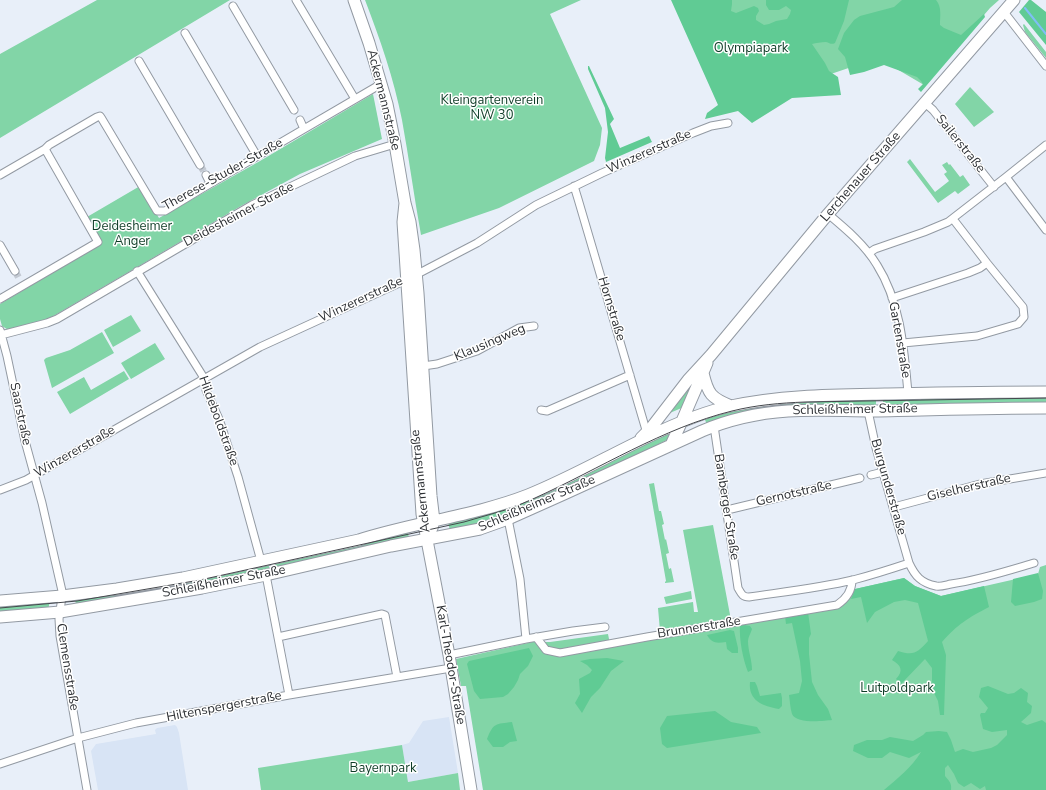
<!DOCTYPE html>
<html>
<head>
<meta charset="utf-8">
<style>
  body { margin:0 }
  canvas { display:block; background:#e8eff9 }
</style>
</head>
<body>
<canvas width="1046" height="790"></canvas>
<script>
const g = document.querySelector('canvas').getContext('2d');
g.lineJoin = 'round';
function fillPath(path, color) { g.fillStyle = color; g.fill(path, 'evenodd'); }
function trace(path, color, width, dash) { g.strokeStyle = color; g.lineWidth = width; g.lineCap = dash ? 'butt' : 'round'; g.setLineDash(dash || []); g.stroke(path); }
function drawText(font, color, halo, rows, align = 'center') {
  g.font = font + ' "Nunito Sans",sans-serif'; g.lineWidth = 3; g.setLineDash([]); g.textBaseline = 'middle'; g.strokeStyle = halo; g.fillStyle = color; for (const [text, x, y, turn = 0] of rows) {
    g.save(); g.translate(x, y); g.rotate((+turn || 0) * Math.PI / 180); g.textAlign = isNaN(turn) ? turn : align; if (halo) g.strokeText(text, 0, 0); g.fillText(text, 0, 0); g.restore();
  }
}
fillPath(new Path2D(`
  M449,717L458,773L408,782L402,745L409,743L423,721Z
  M175,725L177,727L179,733L188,790H98L91,751L96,744L156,734L155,730L157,728Z`), '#d8e4f5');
fillPath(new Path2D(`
  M97,0H230L0,138V54Z
  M365,0H581L550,14L602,128L600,145L594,161L499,208L421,235C414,197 409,158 402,120C394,79 380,39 365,0Z
  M673,0H999L990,8L924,85L878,58L722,111Z
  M1024,24L1046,52V58L1025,32L1023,25Z
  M970,87L994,112L974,127L955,104Z
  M373,94L382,139L300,174L241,206L139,266L50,318L10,331L2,326L0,319V304L102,243L87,217L140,186L159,218L260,161Z
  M910,159L935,192L949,181L944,174L947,172L942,165L947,162L949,165L950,164L960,177L963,175L970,185L958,194L955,191L938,203L907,162Z
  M131,315L141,331L113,347L104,330Z
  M102,332L114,353L52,388L44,360L46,358L70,350Z
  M155,343L165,359L131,379L121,363Z
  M124,371L129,379L70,414L57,392L84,377L91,390Z
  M698,373L684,407L665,415Z
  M1046,395V405L883,408V400H921L922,396Z
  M876,397V405H837L707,425L704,417L761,404Z
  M668,433L670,437L667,440L526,508L487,521L450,530L448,523L486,513Z
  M654,483L659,511H661L664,524L662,525L665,540L666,539L669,553L666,554L669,569L671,568L674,582L665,583V582L666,581L649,484Z
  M713,525L731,620L660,631L658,608L693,602L694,612H698L683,530Z
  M408,533L409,538L276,569L274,560L372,542Z
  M268,562L270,572L76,604L75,600Z
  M1046,565V790H483L466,686H461L456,659L532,642H550L608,634L610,644L837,605L849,593L855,589L904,578L915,586L941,596L1038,574L1040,567Z
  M691,591L692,599L666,604L664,597Z
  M50,601L48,610L0,615V607Z
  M402,745L408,782L458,773L460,790H261L258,768Z`), '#82d5a7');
fillPath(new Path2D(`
  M671,0H732V4L731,11L736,13L754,6L758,8L759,11L756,16V20L764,25L769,24L776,21L787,19L790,14L791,10L786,6L779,10H769L766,5V0H849L844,21L835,43C831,45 830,43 826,42C821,42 816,43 812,44L825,63L829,71L838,77L841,95L792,98L752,123L738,111L705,119L707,113L718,105Z
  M902,0H936C942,7 940,16 940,25L944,28L961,35L984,14L985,17L921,92L918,89L923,84L921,81L917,77L884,65L864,72L850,75L845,57L838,49L844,33L854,20L860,16L894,7Z
  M1029,0H1031L1046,12V45L1019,12Z
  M588,66H589L614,119L610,124L620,148L649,136L652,142L606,162L605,158L608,132L605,108L588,69Z
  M1038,573L1043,591L1042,599L1034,602L1015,606L1011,602L1013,579Z
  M904,578L915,586L941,596L984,586L989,607C968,618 958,624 942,642L946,655L944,715H940L938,701L934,693L932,681V668L925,659L901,684L896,679C904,671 901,665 892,660L898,651C914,656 917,653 928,641L918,603L905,600L894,602L875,612L867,623L861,597L851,599L855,589Z
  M808,612L811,634L809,638V654L812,682L818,695L828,709L832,720C823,721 796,724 792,714C790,708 790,701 789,695L799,693L802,681L800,661L792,623L786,624L785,616Z
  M744,625L750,626L752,629C751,633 748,637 748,641C748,651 752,660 752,670L748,672C743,660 739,639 740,626Z
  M730,630L734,631L738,648V653H732L727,649L726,642C717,643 712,644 707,635Z
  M529,648L533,656L528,666L520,674L518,680L514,687L508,694L503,697L480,699L474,691L467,664L469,661Z
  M607,658L624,661L611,671L600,688L591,697L582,713L575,703L580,694L579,679L590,673L592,670L587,665L580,661L590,659Z
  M750,682H755L757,686L760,696L781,693L782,698V706L779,709C763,706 748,701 750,682Z
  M988,686L1008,694L1014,693L1021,688L1028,693L1027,702L1032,706L1031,713L1021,722L1027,725L1042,720L1046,723V790H986L985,786L980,789L971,783L964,787L958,783L954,774L948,765L945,768V776C949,781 952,783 951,790H884C897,779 912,767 921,752L909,758L890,752L882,758H868L853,751L854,745L867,740H882L890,737L913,741L923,735L926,732L939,731L947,732L951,740L955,752L963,749L973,752L991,748L997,745L1007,735V730L992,732L983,729L980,715L981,713H985L988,708L979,697L981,688Z
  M715,711L731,722L757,727L761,733L667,748L662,744L660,728L667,716Z
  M512,722L517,741L510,742L503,747H493L487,739C493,723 496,724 512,722Z`), '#60cb94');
trace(new Path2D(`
  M1025,8L1046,34`), '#7fbef6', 2);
trace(new Path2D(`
  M200,165L206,175
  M15,271L20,280`), '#c3c9d2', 7, [7, 3.5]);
const street = new Path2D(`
  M296,0L355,99
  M233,6L294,110
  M1004,12L1046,66
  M185,33L257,156
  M139,61L200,165
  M925,103L933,110L994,187
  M300,120L304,129
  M0,175L45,149
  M206,175L210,183
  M1006,177L1046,230
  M574,186L578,199L646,430V433
  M828,214C846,229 865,245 877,265C901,303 904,350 908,393
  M0,245L15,271
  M869,253L875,249L924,232L948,222L1006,177L1046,145
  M137,271L204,378L206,390L219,419L238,477L261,561
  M892,298L968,273L980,268L987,263
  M0,299L98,242L45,149L49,145L97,117L100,116L102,119L157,211H165L203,188L381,84
  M0,330L7,356L25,441L42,503L62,591V596L59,619L60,636L87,790
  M1,335L47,323L57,319L252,205L355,156L395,144
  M903,343L977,336L1018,324L1024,317L1023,307L987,263L953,219
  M423,366L437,364L477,351L519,328L534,326
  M541,410L547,411L630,375
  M868,411L876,448L909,563
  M714,426L738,588C741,593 742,597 749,597C783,592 819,588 853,580C872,575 891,569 909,563C915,576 921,583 936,586C940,587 946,585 951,584C979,580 1007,571 1034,563
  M871,475L883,472
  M0,490L26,480L260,347L406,280L477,243L536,205L602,173L693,133L711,126L728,123
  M894,507L980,484L1046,473
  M727,510L860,478
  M508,519L520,579L526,639
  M266,575L289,695
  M278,637L382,614L385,615L397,677
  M536,637L546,650L560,653L647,637L837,605C846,599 852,591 852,580
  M449,655L526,639L573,631L605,627
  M0,764L78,738L136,723L289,695L451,668`);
const secondary = new Path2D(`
  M354,0L369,43L387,104L395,144L405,203L410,222L414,250L418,293L431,496L434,521L432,528
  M405,203L403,222L406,268L422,514L449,655L471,790
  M703,373C708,394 711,398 731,406
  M641,438L651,428L688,380L711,355L828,214L1014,0
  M671,445L682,421L707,363
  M0,601L62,596L117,589L183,578L359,540C415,522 474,516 528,495C570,478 608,456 648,437C675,424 702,412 731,406C782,395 834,395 885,394C939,393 992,392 1046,392
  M0,617L60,612L202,588L266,575L391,546L480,529L508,519L564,494L702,431C730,419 758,413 788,411C816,409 845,411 873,411C931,410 988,408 1046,408`);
trace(street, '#939aa3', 9);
trace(secondary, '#939aa3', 13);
trace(street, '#fff', 7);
trace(secondary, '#fff', 11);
trace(new Path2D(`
  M0,608L77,601L200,580L464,522L512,508L535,498C599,469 663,428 732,411C756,405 780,403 805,402L1046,398`), '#45484d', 1);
drawText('13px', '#0f3d27', '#fff', [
  ["Olympiapark",751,49],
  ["Kleingartenverein",492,101],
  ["NW 30",492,116],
  ["Deidesheimer",132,227],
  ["Anger",132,242],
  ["Luitpoldpark",897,689],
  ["Bayernpark",383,769]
]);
drawText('13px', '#2d3034', '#fff', [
  ["Ackermannstraße",383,100,76],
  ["Sailerstraße",960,144,51],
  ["Winzererstraße",649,152,-24],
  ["Therese-Studer-Straße",223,175,-29],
  ["Lerchenauer Straße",861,177,-49],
  ["Deidesheimer Straße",239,215,-28],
  ["Winzererstraße",361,300,-25],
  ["Hornstraße",611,309,73],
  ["Gartenstraße",899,340,80],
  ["Klausingweg",490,343,-23],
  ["Schleißheimer Straße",855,410,-1],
  ["Saarstraße",20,414,78],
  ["Hildeboldstraße",218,421,70],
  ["Winzererstraße",75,452,-30],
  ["Ackermannstraße",421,481,-96],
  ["Burgunderstraße",888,487,74],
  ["Giselherstraße",969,488,-13],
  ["Gernotstraße",794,494,-13],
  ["Schleißheimer Straße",537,504,-23],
  ["Bamberger Straße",726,507,81],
  ["Schleißheimer Straße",224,582,-11],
  ["Brunnerstraße",699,628,-9],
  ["Karl-Theodor-Straße",450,665,80],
  ["Clemensstraße",67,667,81],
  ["Hiltenspergerstraße",224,707,-11]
]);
</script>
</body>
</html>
